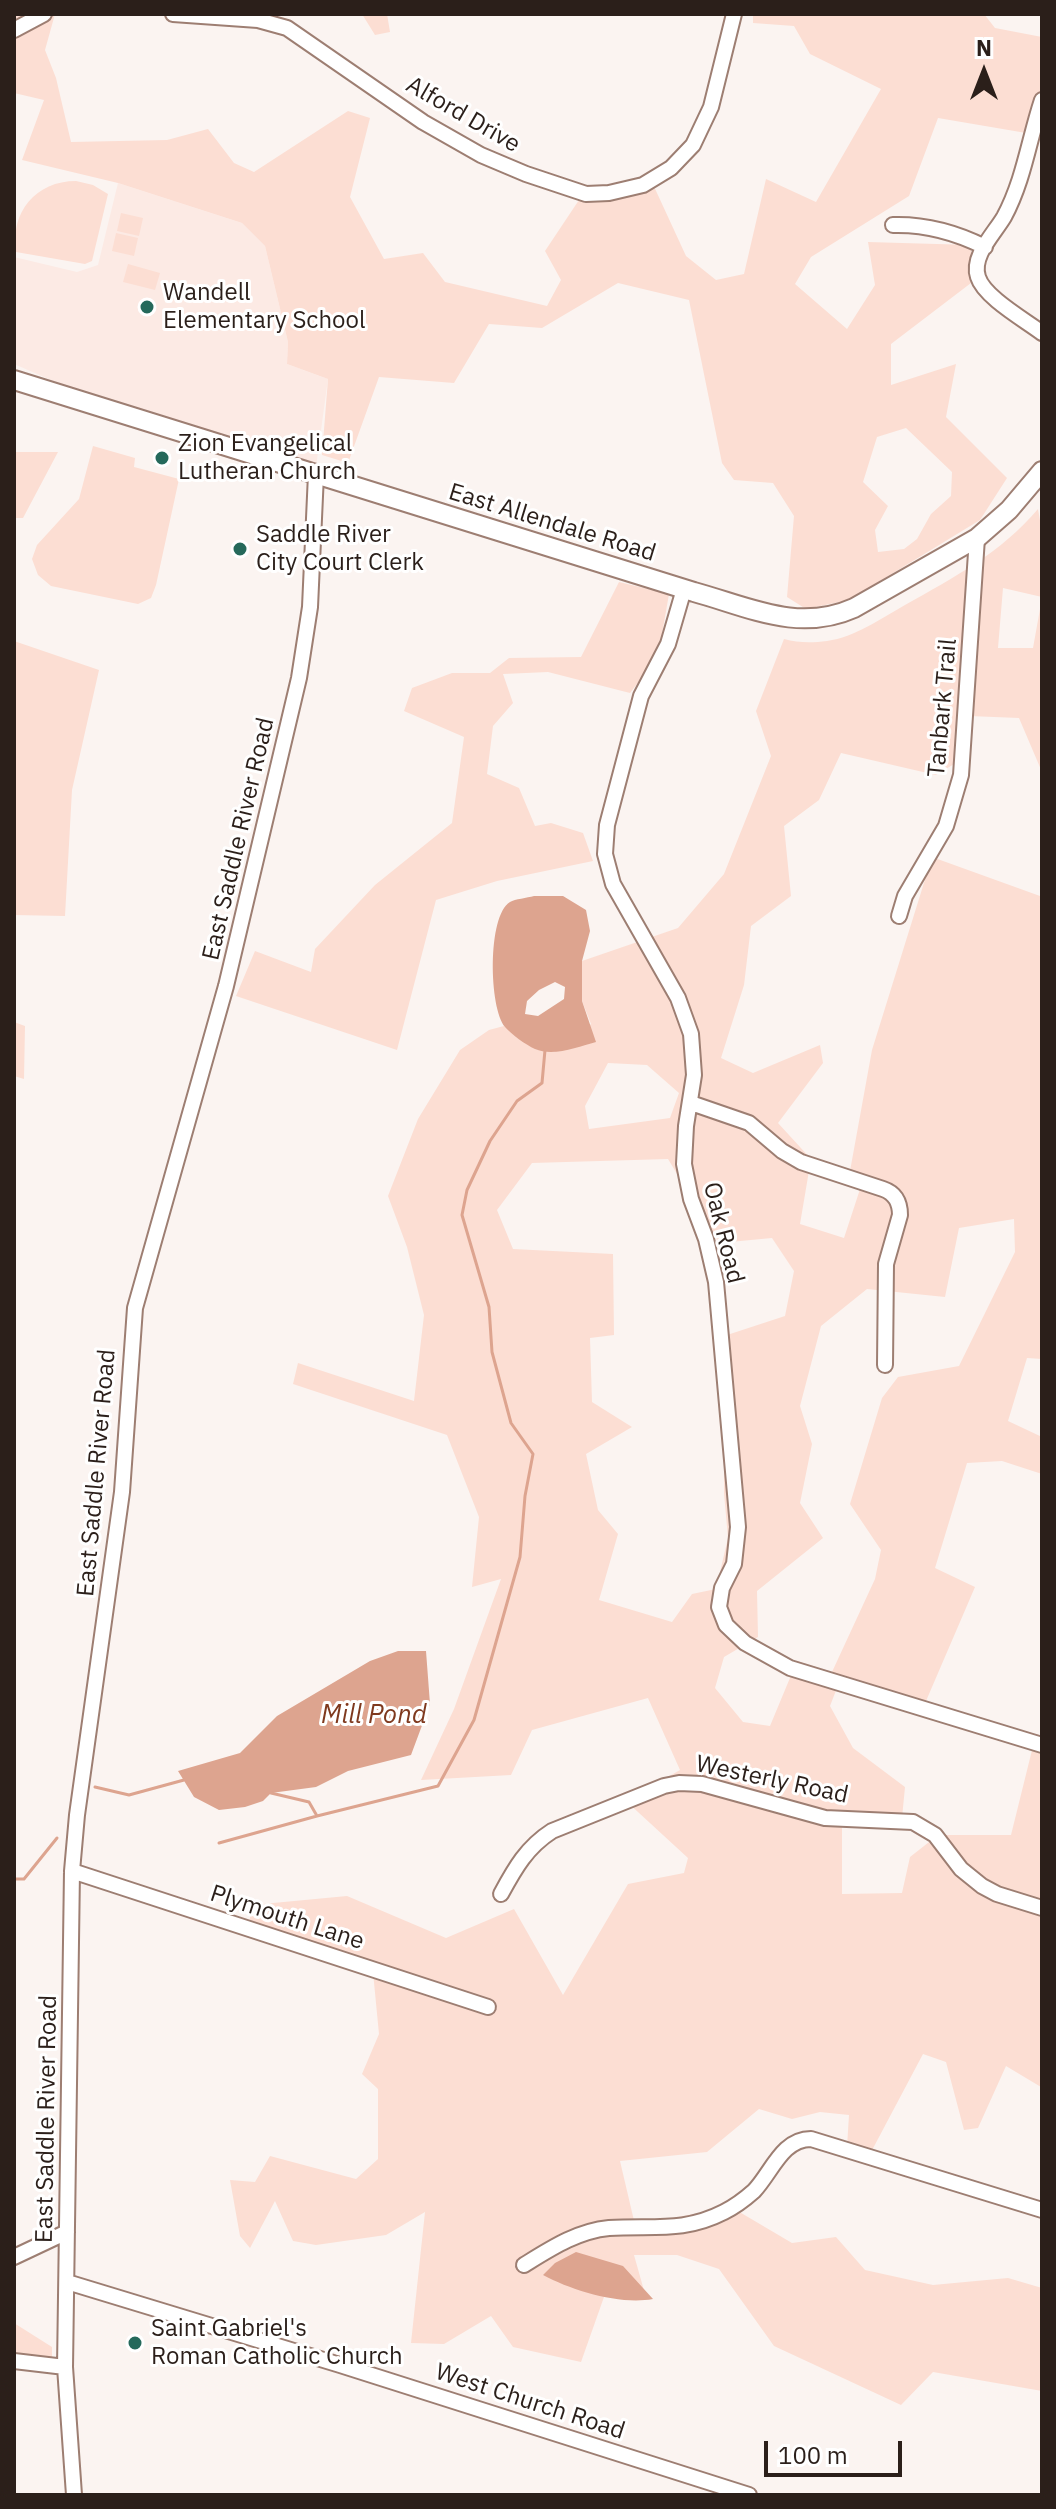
<!DOCTYPE html>
<html>
<head>
<meta charset="utf-8">
<style>
  body { margin:0 }
  #map { position:relative; width:1056px; height:2509px; overflow:hidden; background:#fbf4f1; font-family:"IBM Plex Sans",sans-serif }
  canvas { display:block }
  .frame { position:absolute; inset:0; border:16px solid #2b1f1a; pointer-events:none }
  .north { position:absolute; left:944px; top:32px; width:80px; height:80px; -webkit-text-stroke:6px #fff; paint-order:stroke; rotate:0deg; font-size:22px; font-weight:700; line-height:32px; text-align:center; color:#2b1f1a }
  .north::after { content:''; display:block; margin:auto; width:28px; height:36px; background:#2b1f1a; clip-path:polygon(50% 0,100% 100%,50% 72%,0 100%) }
  .scale { position:absolute; left:764px; top:2441px; width:138px; height:36px; box-sizing:border-box; border:4px solid #2b1f1a; border-top:0; padding-left:10px; font-size:24px; line-height:28px; white-space:nowrap; color:#2b1f1a; -webkit-text-stroke:6px #fff; paint-order:stroke }
</style>
</head>
<body>
<div id="map">
<canvas width="1056" height="2509"></canvas>
<div class="frame"></div>
<div class="north">N</div>
<div class="scale">100 m</div>
</div>
<script>
const g = document.querySelector('canvas').getContext('2d');
g.lineJoin = 'round';
function fillPath(path, color) { g.fillStyle = color; g.fill(path, 'evenodd'); }
function trace(path, color, width, dash) { g.strokeStyle = color; g.lineWidth = width; g.lineCap = dash ? 'butt' : 'round'; g.setLineDash(dash || []); g.stroke(path); }
function drawText(font, color, halo, rows, align = 'center') {
  g.font = font + ' "IBM Plex Sans",sans-serif'; g.lineWidth = 6; g.setLineDash([]); g.textBaseline = 'middle'; g.strokeStyle = halo; g.fillStyle = color; for (const [text, x, y, turn = 0] of rows) {
    g.save(); g.translate(x, y); g.rotate((+turn || 0) * Math.PI / 180); g.textAlign = isNaN(turn) ? turn : align; if (halo) g.strokeText(text, 0, 0); g.fillText(text, 0, 0); g.restore();
  }
}
fillPath(new Path2D(`
  M118,183L242,223L265,246L288,342L287,364L328,379L316,467L95,399L14,364V257L77,272L98,265Z`), '#fceae4');
fillPath(new Path2D(`
  M14,14H55L45,50L56,78L71,142L167,140L208,129L234,163L254,172L348,111L370,118L350,197L384,259L423,253L445,282L547,306L561,280L545,251L585,191L651,180L686,256L716,280L744,274L766,179L816,202L881,89L810,54L794,26L753,23V14H984L995,28L1042,37V111L1032,134L938,118L909,196L811,257L795,284L847,329L875,285L868,242L971,245V283L891,344V385L956,364L946,417L1007,478L980,520L849,600L806,609L787,597L794,516L773,483L734,480L722,463L689,300L618,283L542,328L489,324L454,383L379,377L348,463L322,455L328,379L287,364L288,342L265,246L242,223L118,183L22,160L44,100L14,93ZM906,428L952,472L951,496L931,514L917,539L904,549L878,552L875,530L888,506L863,482L877,437Z
  M362,14H387L390,32L375,35Z
  M76,181L93,185L108,194L92,261L85,264L16,252C10,212 36,181 76,181Z
  M121,213L143,218L139,236L117,231Z
  M116,233L138,238L134,256L112,251Z
  M128,264L160,273L155,290L123,282Z
  M93,446L135,458L134,467L179,479L156,585L151,598L138,604L51,586L38,575L32,559L37,545L79,499Z
  M14,452H58L23,518H14Z
  M1038,509L1042,532V597L1003,588L998,648H1033L1042,598V772L1019,718L969,716L964,758L936,775L841,753L819,800L784,826L791,896L751,926L744,985L721,1058L753,1073L820,1045L823,1063L778,1123L811,1159L800,1224L844,1238L864,1177L850,1171L872,1050L932,857L1040,896L1042,881V1359L1027,1358L1008,1421L1042,1437V1474L1002,1461L967,1463L935,1568L975,1587L926,1701L842,1675L830,1706L853,1748L905,1787L902,1818L842,1814V1894L902,1893L910,1857L938,1835H1011L1036,1734L1042,1736V2124L1041,2087L1006,2066L978,2128L964,2130L946,2062L923,2054L870,2154L847,2147L849,2115L820,2112L792,2119L759,2109L707,2152L620,2161L635,2225L731,2207L792,2243L836,2237L865,2270L933,2285L1008,2278L1042,2288V2391L933,2372L901,2405L774,2346L719,2269L677,2255H634L645,2294L604,2297L581,2362L513,2347L491,2316L444,2344L411,2343L425,2212L386,2235L316,2245L293,2241L275,2201L250,2248L240,2236L230,2180L255,2182L270,2156L356,2179L378,2159V2089L362,2074L379,2034L372,1962L249,1924L252,1905L347,1896L446,1938L514,1909L563,1995L628,1884L684,1873L688,1858L626,1801L680,1770L648,1698L532,1730L511,1775L421,1780L454,1709L501,1579L472,1587L479,1517L447,1435L293,1384L298,1363L414,1401L424,1315L407,1247L388,1196L418,1119L460,1050L489,1030L504,1026L536,1049L554,1052L591,1024L582,1001V961L678,928L724,874L771,756L756,711L784,639C798,643 812,643 827,641C855,637 880,619 905,605C953,578 1002,552 1038,509ZM608,1063L647,1065L679,1093L670,1118L589,1129L585,1106ZM668,1159L719,1243L772,1238L794,1271L785,1316L724,1336V1493L728,1538L716,1589L692,1594L672,1622L599,1600L618,1534L598,1510L586,1454L632,1427L592,1402L590,1338L614,1335L613,1254L513,1249L497,1210L532,1163ZM1014,1219L1015,1252L959,1366L898,1377L882,1398L850,1504L881,1550L875,1579L832,1672L797,1661L770,1726L743,1722L715,1688L724,1657L758,1637L757,1591L823,1538L800,1503L812,1444L800,1406L821,1326L867,1289L945,1297L959,1228Z
  M619,582L669,594L658,657L630,693L548,672L503,674L513,703L493,726L487,774L519,788L535,826L551,823L583,833L593,861L497,881L436,900L397,1050L236,996L255,951L311,972L315,949L375,885L452,823L464,737L404,711L412,688L452,673H490L509,658L581,657Z
  M14,641L99,670L72,790L65,916L14,915Z
  M14,1022L25,1026L24,1079L14,1076Z
  M14,2323L52,2347V2358L14,2352Z`), '#fcded3');
fillPath(new Path2D(`
  M534,896H563L586,910L590,931L582,961V1001L596,1042C578,1047 553,1057 535,1049C526,1045 511,1034 505,1027C489,1008 487,916 510,902C515,899 527,898 534,896ZM555,982L565,987L564,999L538,1016L525,1014L527,1001L539,990Z
  M398,1651H426L430,1704L411,1755L348,1771L316,1787L271,1793L263,1801L245,1807L219,1810L194,1797L178,1771L240,1753L277,1716L370,1661Z
  M576,2252L623,2266L653,2299C620,2305 573,2291 543,2275L555,2263Z`), '#dda48f');
trace(new Path2D(`
  M95,1787L129,1795L184,1780
  M271,1793L309,1802L317,1816L438,1786L474,1720L520,1557L525,1496L533,1454L511,1423L492,1352L489,1307L462,1215L467,1190L490,1141L517,1101L542,1083L545,1050
  M219,1843L317,1816
  M14,1879H24L57,1838`), '#dda48f', 3);
const minor = new Path2D(`
  M173,14L258,20L287,28L423,122L481,155L526,174L586,194L609,193L643,185L671,168L693,145L711,107L734,14
  M14,30L44,14
  M1042,100C1029,139 1024,180 1004,217C994,234 971,256 978,277C984,297 1025,320 1042,333
  M893,225C926,224 955,232 985,247
  M684,589L668,644L641,696L607,825L605,854L613,884L678,998L691,1034L694,1075L686,1126L684,1164L691,1199L706,1239L716,1282L738,1527L734,1564L722,1588L719,1607L726,1625L745,1643L790,1668L1042,1745
  M899,916L905,896L946,826L961,775L977,538
  M691,1103L749,1123L782,1151L801,1162L883,1189C895,1193 900,1202 900,1215L886,1264L885,1365
  M72,1871L488,2007
  M501,1894C515,1868 527,1847 552,1831L664,1786L679,1783L702,1784L825,1818L913,1822L935,1835L961,1869L982,1886L997,1894L1042,1908
  M14,2257L67,2232
  M524,2265C550,2249 577,2231 609,2228C652,2225 683,2233 724,2212C734,2207 745,2199 754,2191C772,2172 782,2139 811,2139L1042,2210
  M67,2282L340,2365L749,2495
  M14,2361L65,2367
  M74,2495L65,2367L72,1871L77,1815L122,1492L135,1308L226,986L299,678L310,607L316,474`);
const major = new Path2D(`
  M14,380L694,592C749,607 798,633 854,608L977,538L1009,510L1042,471`);
trace(minor, '#9d7e72', 18);
trace(major, '#9d7e72', 22);
trace(minor, '#fff', 14);
trace(major, '#fff', 18);
for (const [x, y, r, color] of [
  [147,307,8,"#25695b"],
  [162,458,8,"#25695b"],
  [240,549,8,"#25695b"],
  [135,2343,8,"#25695b"]
]) { const dot = new Path2D(); dot.arc(x, y, r, 0, 2 * Math.PI); g.fillStyle = color; g.fill(dot); trace(dot, '#fff', 3); }
drawText('24px', '#2b1f1a', '#fff', [
  ["Alford Drive",463,115,30],
  ["East Allendale Road",552,523,17],
  ["Tanbark Trail",943,708,-85],
  ["East Saddle River Road",239,839,-77],
  ["Oak Road",723,1233,76],
  ["East Saddle River Road",97,1473,-85],
  ["Westerly Road",772,1780,12],
  ["Plymouth Lane",287,1918,18],
  ["East Saddle River Road",47,2119,-89],
  ["West Church Road",530,2402,18]
]);
drawText('24px', '#2b1f1a', '#fff', [
  ["Wandell",163,293],
  ["Elementary School",163,321],
  ["Zion Evangelical",178,444],
  ["Lutheran Church",178,472],
  ["Saddle River",256,535],
  ["City Court Clerk",256,563],
  ["Saint Gabriel's",151,2329],
  ["Roman Catholic Church",151,2357]
], 'left');
drawText('italic 26px', '#7f391e', '#fff', [
  ["Mill Pond",374,1715]
]);
</script>
</body>
</html>
